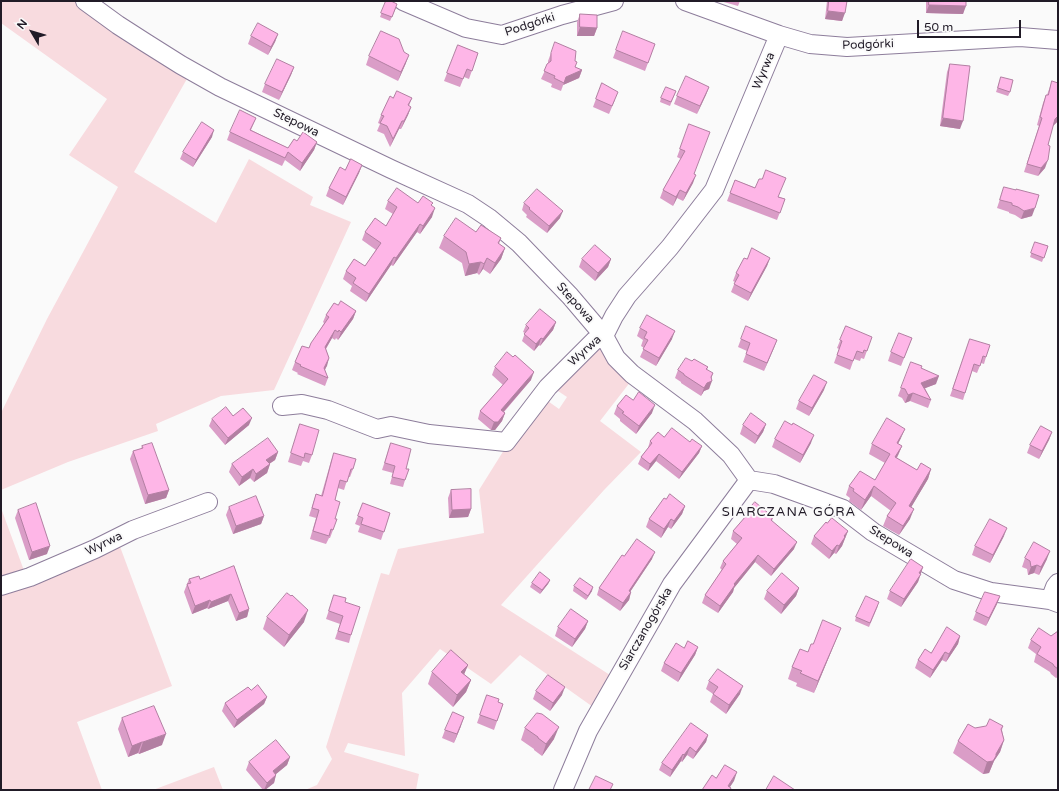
<!DOCTYPE html>
<html>
<head>
<meta charset="utf-8">
<style>
  body { margin:0 }
  #map { position:relative; width:1059px; height:791px; overflow:hidden; background:#fafafa; font-family:"Varela Round",sans-serif }
  canvas { display:block }
  .frame { position:absolute; inset:0; border:2px solid #211b27; pointer-events:none }
  .north { position:absolute; left:12px; top:12px; width:40px; height:40px; -webkit-text-stroke:3px #fafafa; paint-order:stroke; rotate:308deg; font-size:11px; font-weight:700; line-height:16px; text-align:center; color:#211b27 }
  .north::after { content:''; display:block; margin:auto; width:14px; height:18px; background:#211b27; clip-path:polygon(50% 0,100% 100%,50% 72%,0 100%) }
  .scale { position:absolute; left:917px; top:20px; width:104px; height:18px; box-sizing:border-box; border:2px solid #211b27; border-top:0; padding-left:5px; font-size:12px; line-height:14px; white-space:nowrap; color:#211b27; -webkit-text-stroke:3px #fafafa; paint-order:stroke }
</style>
</head>
<body>
<div id="map">
<canvas width="1059" height="791"></canvas>
<div class="frame"></div>
<div class="north">N</div>
<div class="scale">50 m</div>
</div>
<script>
const g = document.querySelector('canvas').getContext('2d');
g.lineJoin = 'round';
function fillPath(path, color) { g.fillStyle = color; g.fill(path, 'evenodd'); }
function trace(path, color, width, dash) { g.strokeStyle = color; g.lineWidth = width; g.lineCap = dash ? 'butt' : 'round'; g.setLineDash(dash || []); g.stroke(path); }
function drawText(font, color, halo, rows, align = 'center') {
  g.font = font + ' "Varela Round",sans-serif'; g.lineWidth = 4; g.setLineDash([]); g.textBaseline = 'middle'; g.strokeStyle = halo; g.fillStyle = color; for (const [text, x, y, turn = 0] of rows) {
    g.save(); g.translate(x, y); g.rotate((+turn || 0) * Math.PI / 180); g.textAlign = isNaN(turn) ? turn : align; if (halo) g.strokeText(text, 0, 0); g.fillText(text, 0, 0); g.restore();
  }
}
fillPath(new Path2D(`
  M1,1H75L138,47L188,77L134,172L216,223L249,159L313,197L310,205L351,222L274,390L221,396L156,424L158,431L68,462L1,490V413L47,319L118,187L69,155L107,99L1,23Z
  M600,342L631,381L600,421L641,452L604,490L501,605L610,675L593,707L520,655L491,684L440,649L402,693L405,756L348,743L344,752L419,774L416,790H305L317,785L332,759L326,747L381,573L389,575L398,549L484,533L479,490L504,450L545,399L559,409L567,397L555,389Z
  M1,508L26,576L1,583Z
  M119,544L172,686L77,722L102,790H1V591Z
  M214,767L223,790H153Z`), '#f8dbdf');
const minor = new Path2D(`
  M85,1L118,25L146,43L181,65L220,87L391,169L468,204L489,218L519,243L570,296L604,336L616,358L632,374L695,421L731,455L749,480L774,484L843,509L873,532L954,580L991,592L1050,600L1058,603
  M403,1L466,28L502,35L562,15L614,1
  M685,1L779,35L810,44L847,47L1020,37L1058,40
  M282,406L302,404L328,410L377,429L391,426L429,434L506,442L548,387L594,341L604,336L614,316L627,296L670,247L714,190L779,35
  M1,586L30,577L95,549L133,530L208,502
  M1050,600L1055,587L1058,583
  M563,790L588,731L672,584L749,480`);
trace(minor, '#8d7d9b', 20);
trace(minor, '#fff', 18);
fillPath(new Path2D(`
  M386,1L396,8L390,21L380,17Z
  M720,1H740L738,6Z
  M827,1H847L842,21L825,19Z
  M926,1H966L963,14L926,13Z
  M580,14L597,28L594,36H577V22Z
  M278,34L275,42L268,55L248,44L251,36Z
  M458,45L478,53L469,79L464,77L460,87L444,81Z
  M616,50L652,52L645,71L613,58Z
  M551,53L575,61V67L582,70L579,78L563,85L561,91L551,87L552,84L541,79L548,64V61Z
  M369,56L406,63L398,81L366,65Z
  M950,64L960,129L940,126L947,72Z
  M294,67L291,75L279,100L262,92L265,84Z
  M1001,77L1010,92L1008,96L996,92Z
  M1052,81L1058,83V121L1053,126L1048,145L1045,168L1038,176L1024,172L1039,126L1037,125L1043,103L1046,95H1047Z
  M602,83L615,100L609,114L593,107Z
  M709,87L697,114L674,104L677,96Z
  M676,91L670,106L660,102L661,98Z
  M393,98H412L409,106L411,107L408,115L401,129H399L390,147L384,134L377,131L380,124L378,123L381,115Z
  M256,118L251,130L288,148L297,141L317,142L314,150L300,171L285,160L282,166L227,140L230,132Z
  M689,124L694,174L693,183L683,201L677,198L673,206L660,198L663,190L681,159L677,157Z
  M212,137L193,167L180,159L183,152Z
  M362,165L359,173L343,205L326,196L329,188L345,170Z
  M735,180L785,199L777,220L727,201Z
  M1004,187L1032,216L1021,219L1015,215L1009,213V212L997,208Z
  M388,201L418,203L432,206V217L420,234L417,232L393,266L391,265L366,302L350,291L352,286L343,279L346,271L365,266L376,250L362,240L365,232L386,226L393,214L385,209Z
  M524,203L560,218L547,233L526,217L527,215L522,210Z
  M476,232L501,238L499,244L505,248L501,259L490,274L483,269L479,275L477,273L465,276L462,263L439,248L444,236Z
  M1035,242L1048,246L1042,262L1030,257Z
  M770,258L767,266L748,301L731,292L735,282L733,281L736,273L747,259Z
  M582,259H611L608,267L595,281L579,267Z
  M338,305L356,311L353,319L338,340L336,338L335,340L332,338L326,349L329,358L325,370L328,378L325,386L297,374L298,373L292,370L295,362L309,348L324,323L323,322L326,315Z
  M556,322L553,330L540,346L539,345L534,351L522,341L525,333L523,332L526,325Z
  M846,326L869,345L864,359L861,358L860,361L854,359L850,370L834,363L839,349L837,348Z
  M640,328L672,339L656,366L640,357L644,348L641,346L643,340L637,336Z
  M912,338L901,366L888,361L891,352Z
  M741,339L777,340L764,371L743,362L747,351L738,347Z
  M970,339L986,357L984,364L981,363L977,373L972,371L963,400L950,396Z
  M692,361L708,367L707,370L711,378L709,389L704,391L701,396L681,383V382L675,378L678,370Z
  M495,367L531,380L504,412L505,413L502,421L495,430H491L478,419L480,411L503,385L492,375Z
  M921,368L936,384L925,388L931,400L928,408L910,401L905,403L902,398L898,396L901,388Z
  M824,390L809,416L796,409L799,401Z
  M633,400L652,413L636,434L620,421V419L614,414L617,406Z
  M233,416L249,425L225,445L209,426L212,419Z
  M300,424L312,455L309,463L303,461L301,466L288,462Z
  M766,424L763,432L755,444L740,434L743,425Z
  M792,425L811,443L800,463L772,447L775,439Z
  M1052,432L1049,440L1039,459L1027,453L1030,445Z
  M664,437L690,442L702,446L699,453L679,479L656,461L648,471L638,464L641,457L648,448L650,441Z
  M901,438L898,444L902,446L897,458L917,470L931,469L928,479L911,507L910,519L899,535L883,526L887,516L891,511L871,496L861,510L849,501L850,498L846,495L849,486L875,480L885,463L869,454L872,444Z
  M391,443L405,480L403,487L390,484L393,473L382,470Z
  M142,446L169,490L166,498L145,504L130,459L133,451L141,449Z
  M278,452L275,460L269,464H270L267,473L254,482L250,478L239,486L229,472L232,464Z
  M334,453L353,469L350,477H348L344,490L338,488L335,500V519L333,530L330,538H329L326,544L310,539L316,518L309,516L316,494L321,496L331,461Z
  M451,490L471,509L468,517L449,518L448,498Z
  M666,499L685,506L682,514L671,529L668,527L661,538L646,527L649,519Z
  M363,503L390,513L381,540L358,532L360,526L355,524Z
  M229,507L264,516L261,524L233,534L226,515Z
  M18,510L47,554L29,560L15,518Z
  M745,514L773,517L772,521L794,549L771,576L755,562L734,588L733,592L718,613L702,603L705,595L722,570L720,568L723,561L737,544L731,539L733,531L743,520Z
  M827,523L848,531L842,546L836,554L834,553L829,559L811,544L814,536Z
  M1004,536L990,563L972,555L975,546Z
  M624,556L652,559L630,592H631L629,600L620,611L597,595L599,588Z
  M1025,558L1047,559L1039,575L1034,573L1028,575L1027,569L1022,567Z
  M234,566L249,609L247,617L236,621L228,601L208,609L207,608L192,614L184,592L189,579H200Z
  M923,567L918,582L901,607L887,599L890,591Z
  M550,580L548,584L540,594L530,587L532,583Z
  M574,586L592,591L586,600L573,591Z
  M799,588L796,596L781,614L764,599L767,591Z
  M334,595L345,602L351,635L349,643L335,639L340,624L326,619Z
  M1000,596L997,604L986,626L973,620L976,612Z
  M878,606L869,627L855,621L856,617Z
  M267,617L304,622L284,647L263,629Z
  M588,621L585,629L572,647L555,636L558,627Z
  M1058,631V677L1056,678L1051,674L1050,672L1034,662L1036,654L1028,648L1031,640L1051,636Z
  M960,636L958,644L946,662L942,660L930,678L915,668L918,660Z
  M836,640L814,693L796,686L797,683L788,679L792,667L808,652L813,644Z
  M698,647L695,655L678,682L661,671L664,663L684,648Z
  M468,665L464,674L471,680L466,692L453,707L428,684L432,672Z
  M709,681L740,694L726,714L710,702L713,694L706,689Z
  M251,690L267,697L264,704L234,728L222,711L225,703Z
  M536,691L562,695L550,711L533,699Z
  M487,695L498,702L503,704L494,730L477,723Z
  M122,718L162,745L139,754L138,753L128,757L118,729Z
  M461,726L454,743L442,738L445,730Z
  M1003,726L1002,730L1004,740L1000,752L994,761L989,773L983,774L953,753L958,741L975,728Z
  M525,728L554,739L542,756L534,750V749L521,740Z
  M708,735L706,742L693,759L687,755L682,762L681,761L670,777L659,770L662,763Z
  M290,757L287,765L276,774L274,783L265,790H263L246,770L249,762Z`), '#da9dc7');
fillPath(new Path2D(`
  M929,5L966,6L963,14L926,13Z
  M828,11L845,13L842,21L825,19Z
  M580,27L597,28L594,36H577Z
  M278,34L275,42L268,55L271,47Z
  M409,55L406,63L398,81L401,72Z
  M294,67L291,75L279,100L282,92Z
  M582,70L579,78L563,85L561,91L566,77Z
  M709,87L706,95L697,114L700,106Z
  M411,107L408,115L401,129L404,121Z
  M1058,116V121L1052,127L1055,119Z
  M943,118L963,121L960,129L940,126Z
  M402,121L399,129L390,147L393,139Z
  M214,130L212,137L193,167L196,160Z
  M317,142L314,150L300,171L302,163Z
  M1048,160L1045,168L1038,176L1041,168Z
  M362,165L359,173L343,205L346,197Z
  M696,175L693,183L683,201L686,193Z
  M680,190L677,198L673,206L676,197Z
  M435,208L432,217L420,234L423,226Z
  M1035,208L1032,216L1021,219L1024,211Z
  M563,211L560,218L547,233L549,226Z
  M420,224L417,232L393,266L396,258Z
  M505,248L501,259L490,274L495,263Z
  M394,257L391,265L366,302L369,294Z
  M487,258L483,269L479,275L484,264Z
  M770,258L767,266L748,301L751,293Z
  M611,259L608,267L595,281L598,273Z
  M481,262L477,273L465,276L469,264Z
  M356,311L353,319L338,340L341,332Z
  M556,322L553,330L540,346L543,339Z
  M335,330L332,338L322,355L325,347Z
  M675,331L672,339L656,366L659,358Z
  M541,338L539,345L534,351L536,344Z
  M777,340L774,348L764,371L767,363Z
  M329,358L327,366L321,376L324,368Z
  M534,372L531,380L498,418L501,410Z
  M713,373L710,382L712,381L709,389L704,391L701,396L704,388Z
  M939,376L936,384L918,391L921,383Z
  M827,382L824,390L809,416L812,408Z
  M913,393L910,401L905,403L908,395Z
  M655,405L652,413L636,434L639,426Z
  M505,413L502,421L495,430H491L494,422Z
  M252,418L249,425L225,445L228,438Z
  M766,424L763,432L755,444L758,436Z
  M905,429L901,438L893,453L897,443Z
  M1052,432L1049,440L1039,459L1042,451Z
  M814,435L811,443L800,463L803,455Z
  M702,446L699,453L679,479L682,472Z
  M902,446L898,455L891,466L895,457Z
  M278,452L275,460L263,468L266,460Z
  M659,454L656,461L648,471L650,464Z
  M270,464L267,473L254,482L256,474Z
  M253,469L250,478L239,486L242,477Z
  M931,469L928,479L906,516L909,506Z
  M874,486L871,496L861,510L865,500Z
  M169,490L166,498L145,504L148,495Z
  M685,506L682,514L671,529L674,521Z
  M471,509L468,517L449,518L452,510Z
  M914,509L910,519L899,535L903,526Z
  M264,516L261,524L233,534L236,526Z
  M671,519L668,527L661,538L664,529Z
  M1007,528L1004,536L990,563L993,555Z
  M848,531L842,546L836,554L839,546L844,536Z
  M797,542L794,549L771,576L774,569Z
  M837,545L834,553L829,559L832,551Z
  M50,546L47,554L29,560L32,552Z
  M1050,551L1047,559L1039,575L1041,567Z
  M655,552L652,559L626,598L629,591Z
  M758,555L755,562L734,588L733,592L718,613L720,606L734,584Z
  M1037,565L1034,573L1028,575L1031,567Z
  M923,567L918,582L901,607L904,599Z
  M550,580L548,584L540,594L542,590Z
  M593,587L592,591L586,600L588,596Z
  M799,588L796,596L781,614L784,605Z
  M631,592L629,600L620,611L623,603Z
  M231,594L228,601L208,609L211,602Z
  M1000,596L997,604L986,626L989,618Z
  M210,600L207,608L192,614L195,606Z
  M249,609L247,617L236,621L239,613Z
  M308,610L304,622L284,647L289,635Z
  M588,621L585,629L572,647L575,639Z
  M841,628L836,640L814,693L818,681Z
  M960,636L958,644L946,662L949,654Z
  M698,647L695,655L678,682L681,673Z
  M945,652L942,660L930,678L933,670Z
  M468,665L463,677L461,672Z
  M471,680L466,692L453,707L457,695Z
  M743,686L740,694L726,714L729,705Z
  M565,687L562,695L550,711L553,703Z
  M267,697L264,704L234,728L237,720Z
  M464,717L461,726L454,743L457,734Z
  M559,727L554,739L542,756L546,744Z
  M166,734L162,745L139,754L143,742Z
  M708,735L706,742L693,759L696,752Z
  M1004,740L1000,752L994,761L989,773L983,774L987,762L996,754Z
  M142,742L138,753L128,757L132,746Z
  M690,747L687,755L682,762L684,755Z
  M683,754L681,761L670,777L672,770Z
  M290,757L287,765L270,779L273,771Z
  M737,772L734,781L728,790V786Z
  M276,775L274,783L265,790H264L267,783Z`), '#b27fa2');
const building = new Path2D(`
  M386,1H391L397,4L392,17L381,13Z
  M829,1H847L845,13L828,11Z
  M929,1H966V6L929,5Z
  M580,14L597,15V28L580,27Z
  M258,23L278,34L271,47L251,36Z
  M381,31L399,39L404,52L409,55L401,72L369,56Z
  M623,31L655,44L648,63L616,50Z
  M555,42L576,51L575,61L577,62L575,67L582,70L566,77L564,83L554,78L555,76L544,71L547,64L551,61V53Z
  M458,45L478,53L472,71L467,69L463,79L447,73Z
  M277,59L294,67L282,92L265,84Z
  M950,64L970,66L963,121L943,118Z
  M686,76L709,87L700,106L677,96Z
  M1001,77L1013,80L1010,92L998,88Z
  M1052,81L1058,83V116L1055,119L1048,145L1050,146L1048,160L1041,168L1027,164L1042,118L1040,117L1046,95H1048Z
  M602,83L618,92L612,106L596,99Z
  M666,87L676,91L671,102L661,98Z
  M397,91L412,98L408,105L411,107L404,121H402L393,139L387,126L380,123L384,116L381,115L390,96L393,98Z
  M240,110L256,118L250,130L288,148L294,139L297,141L303,132L317,142L302,163L288,152L285,158L230,132Z
  M202,122L214,130L196,160L183,152Z
  M689,124L710,132L694,174L696,175L686,193L680,190L676,197L663,190L685,151L680,149Z
  M351,159L362,165L346,197L329,188L340,167L345,170Z
  M766,170L786,178L778,197L785,199L780,213L730,193L735,180L755,188L759,179H762Z
  M1004,187L1016,190V189L1039,195L1035,208L1024,211L1018,207L1012,205V203L1000,200Z
  M397,188L418,203L423,196L433,203L431,205L435,208L423,226L420,224L396,258L394,257L369,294L353,283L356,278L346,271L354,259L365,266L381,243L365,232L375,218L386,226L397,207L388,201Z
  M537,189L563,211L549,226L529,209L530,208L524,203Z
  M456,218L476,232L481,225L501,238L498,243L505,248L495,263L487,258L484,264L481,262L469,264L466,252L444,236Z
  M1035,242L1048,246L1044,258L1031,253Z
  M595,245L611,259L598,273L582,259Z
  M752,248L770,258L751,293L734,284L739,275L736,273L744,258L747,259Z
  M341,301L356,311L341,332L339,330L338,332L335,330L325,347L329,358L324,368L328,378L300,366L301,365L295,362L302,346L309,348L311,343L329,317L326,315L334,303L338,305Z
  M540,309L556,322L543,339L541,338L536,344L524,334L529,328L526,325Z
  M647,315L675,331L659,358L643,349L648,340L644,338L647,332L640,328Z
  M746,326L777,340L767,363L746,354L750,343L741,339Z
  M846,326L872,337L867,351L864,350L863,353L857,351L853,361L837,355L842,341L840,340Z
  M899,333L912,338L904,358L891,352Z
  M970,339L990,345L986,357L983,356L980,366L974,364L965,393L953,389Z
  M507,352L513,357L515,355L534,372L501,410L505,413L498,422H494L480,411L508,379L495,367Z
  M686,358L692,361L694,359L708,367L706,369L713,373L711,377L712,381L707,383L704,388L684,375V374L678,370Z
  M911,362L922,366L921,368L939,376L921,383L931,400L913,393L908,395L905,389L901,388Z
  M814,375L827,382L812,408L799,401Z
  M639,392L655,405L639,426L622,413L624,412L617,406L626,395L633,400Z
  M226,407L233,416L243,408L252,418L228,438L212,419Z
  M751,413L766,424L758,436L743,425Z
  M887,418L905,429L897,443L902,446L895,457L917,470L921,463L931,469L909,506L914,509L903,526L887,516L896,503L874,486L865,500L853,491L854,489L849,486L860,471L875,480L890,454L872,444Z
  M785,421L792,425L793,423L814,435L803,455L775,439Z
  M300,424L319,430L312,455L305,453L304,458L291,453Z
  M1041,426L1052,432L1042,451L1030,445Z
  M672,428L690,442L692,439L702,446L682,472L659,454L650,464L641,457L652,443L650,441L658,432L664,437Z
  M268,438L278,452L266,460L270,464L256,474L253,469L242,477L232,464Z
  M152,443L169,490L148,495L133,451L143,448L142,446Z
  M391,443L411,449L406,469H409L405,480L392,477L395,466L385,463Z
  M334,453L356,459L353,469H351L347,482L340,480L335,500L340,502L335,519H337L333,530L331,529L329,536L313,531L319,510L312,508L316,494L322,496Z
  M471,489V509L452,510L451,490Z
  M670,494L685,506L674,521L671,519L664,529L649,519L664,498L666,499Z
  M256,496L264,516L236,526L229,507Z
  M755,502L773,517L771,520L797,542L774,569L758,555L734,584L735,585L720,606L705,595L726,564L723,561L742,538L733,531L746,516L745,514Z
  M36,503L50,546L32,552L18,510Z
  M363,503L390,513L384,532L361,524L363,518L358,516Z
  M832,518L848,531L844,536L845,537L839,546L837,545L832,551L814,536L826,522L827,523Z
  M990,519L1007,528L993,555L975,546Z
  M637,539L655,552L629,591L631,592L623,603L599,588L622,555L624,556Z
  M1034,542L1050,551L1041,567L1037,565L1031,567L1030,561L1025,558Z
  M911,559L923,567L919,573L921,574L904,599L890,591Z
  M234,566L249,609L239,613L231,594L211,602L210,600L195,606L187,584L191,583L189,579L199,576L200,579Z
  M540,572L550,580L542,590L532,583Z
  M782,573L799,588L784,605L767,591Z
  M580,578L593,587L588,596L574,586Z
  M985,592L1000,596L989,618L976,612Z
  M287,593L291,596L292,595L308,610L289,635L267,617Z
  M334,595L346,598L345,602L360,607L351,635L338,631L343,616L329,611Z
  M866,596L879,602L870,623L856,617Z
  M571,609L588,621L575,639L558,627Z
  M823,620L841,628L818,681L800,673L802,671L792,667L800,649L808,652L811,644H813Z
  M947,627L960,636L949,654L945,652L933,670L918,660L925,649L931,653Z
  M1039,628L1051,636L1058,631V669L1054,666L1053,664L1037,654L1041,647L1031,640Z
  M688,641L698,647L681,673L664,663L676,643L684,648Z
  M451,650L468,665L461,672L471,680L457,695L432,672Z
  M718,669L743,686L729,705L713,694L718,687L709,681Z
  M548,675L565,687L553,703L536,691Z
  M258,685L267,697L237,720L225,703L248,687L251,690Z
  M487,695L499,699L498,702L503,704L497,721L480,715Z
  M154,706L166,734L143,742H142L132,746L122,718Z
  M453,712L464,717L457,734L445,730Z
  M537,713L542,714L559,727L546,744L538,738V737L525,728Z
  M990,719L1003,726L1001,729L1004,740L996,754V756L993,761L987,762L958,741L968,724L975,728L986,726Z
  M691,723L708,735L696,752L690,747L684,755L683,754L672,770L662,763Z
  M276,740L290,757L273,771L276,775L267,783L249,762Z
  M725,765L737,772L728,786L731,788L730,790H702L712,775L716,778Z
  M596,776L613,784L610,790H589Z
  M774,776L795,790H766Z`);
fillPath(building, '#feb6e7');
trace(building, '#b27fa2', 1);
drawText('12px', '#211b27', '#fafafa', [
  ["Podgórki",530,25,-18],
  ["Podgórki",868,45,-2],
  ["Wyrwa",764,71,-67],
  ["Stepowa",296,123,26],
  ["Stepowa",575,303,48],
  ["Wyrwa",585,351,-42],
  ["Stepowa",891,542,32],
  ["Wyrwa",104,544,-26],
  ["Siarczanogórska",646,629,-60]
]);
g.letterSpacing = '1px';
drawText('13px', '#211b27', '#fafafa', [
  ["SIARCZANA GÓRA",789,513]
]);
g.letterSpacing = '0px';
</script>
</body>
</html>
